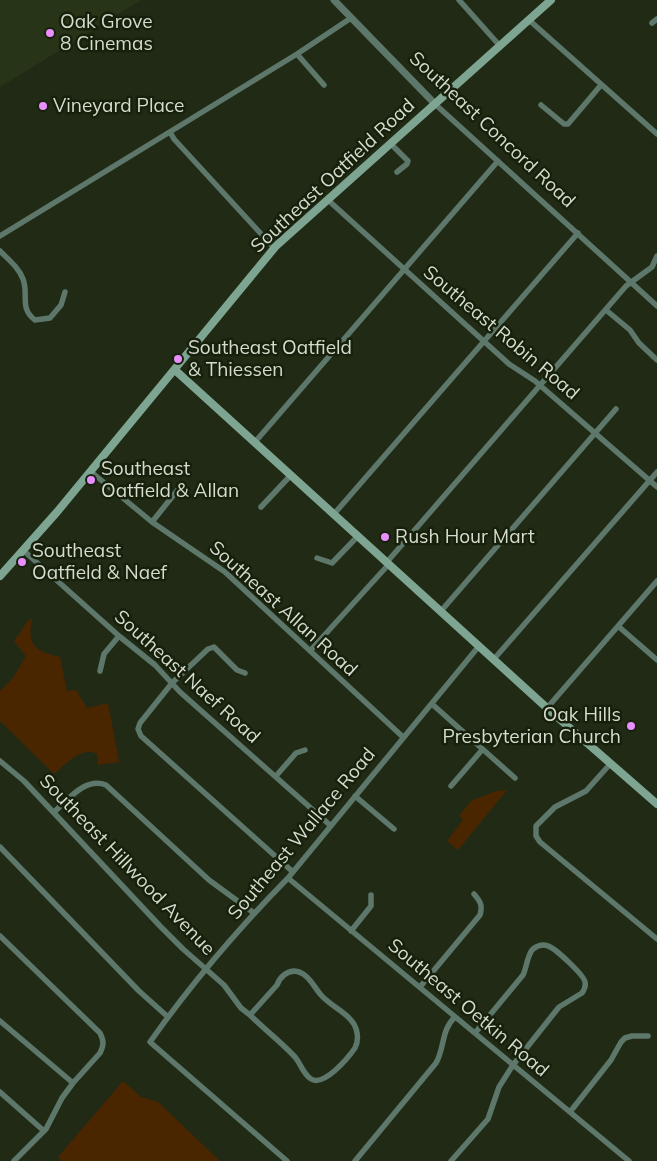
<!DOCTYPE html>
<html>
<head>
<meta charset="utf-8">
<style>
  body { margin:0 }
  canvas { display:block; background:#202a15 }
</style>
</head>
<body>
<canvas width="657" height="1161"></canvas>
<script>
const g = document.querySelector('canvas').getContext('2d');
g.lineJoin = 'round';
function fillPath(path, color) { g.fillStyle = color; g.fill(path, 'evenodd'); }
function trace(path, color, width, dash) { g.strokeStyle = color; g.lineWidth = width; g.lineCap = dash ? 'butt' : 'round'; g.setLineDash(dash || []); g.stroke(path); }
function drawText(font, color, halo, rows, align = 'center') {
  g.font = font + ' Mulish,sans-serif'; g.lineWidth = 5; g.setLineDash([]); g.textBaseline = 'middle'; g.strokeStyle = halo; g.fillStyle = color; for (const [text, x, y, turn = 0] of rows) {
    g.save(); g.translate(x, y); g.rotate((+turn || 0) * Math.PI / 180); g.textAlign = isNaN(turn) ? turn : align; if (halo) g.strokeText(text, 0, 0); g.fillText(text, 0, 0); g.restore();
  }
}
fillPath(new Path2D(`
  M0,0H141L0,87Z`), '#273418');
fillPath(new Path2D(`
  M32,618C27,645 34,651 60,657L67,691L76,690L87,708L108,703L119,762L98,765L97,754C81,746 66,764 54,774L0,721V691L13,678L26,656L14,641L27,622Z
  M507,790L458,850L447,841L463,820L459,816L471,801L496,791Z
  M123,1081L141,1097L158,1102L220,1161H61L58,1157Z`), '#492600');
trace(new Path2D(`
  M459,0L500,46
  M529,20L657,134
  M652,23L657,19
  M297,54L324,85
  M435,104L657,306
  M541,105L564,124H568L601,85
  M170,132L174,139L274,248
  M391,144L408,161L407,164L397,172
  M328,200L509,364L535,381L657,487
  M0,236L297,54L351,18
  M0,251C9,260 19,268 23,279C29,295 19,308 35,320L50,318L61,305L65,292
  M606,310L630,330L639,343L657,360
  M255,442L498,161
  M90,471L152,522L225,572L403,737
  M261,507L291,475
  M334,514L578,233
  M152,522L180,487
  M24,551L119,636L155,665L180,692L331,826
  M317,558L332,563L358,536
  M387,562L626,286L652,267L657,256
  M441,611L616,409
  M618,626L657,660
  M310,651L389,564
  M494,659L657,472
  M100,671L104,654L119,636
  M245,673L237,670L214,647L208,649L172,683L140,723L138,729L141,736L293,872
  M432,704L515,778
  M547,708L657,581
  M0,761L24,781L160,926L183,949L224,985L241,1008L250,1015
  M611,763L586,791L555,807L536,826V836L540,842L657,939
  M276,776L296,753L305,750
  M451,786L482,750
  M355,796L394,829
  M54,812C69,799 85,777 106,785L209,880L254,913
  M0,847L139,991L168,1017
  M288,878L629,1161
  M351,931L371,906V895
  M0,936L100,1033C104,1041 104,1045 100,1053L73,1083L62,1098L46,1129L14,1161
  M294,971C308,972 313,986 321,995C332,1008 355,1015 357,1033C358,1038 357,1044 355,1048C348,1058 324,1087 311,1079C303,1074 301,1064 295,1057C281,1042 264,1029 250,1015L277,985C280,977 285,972 294,971Z
  M420,987L480,915C483,905 480,901 474,894
  M0,1021L73,1083
  M0,1092L44,1131
  M570,1112L611,1060L621,1042L625,1038L632,1036H648
  M287,1161L150,1042C191,984 238,929 288,878L479,646
  M355,1161L436,1063C445,1047 441,1030 455,1017
  M451,1161L488,1119L499,1087L513,1065L559,1007L582,993C584,990 586,986 585,982C584,975 555,948 548,946C543,944 537,946 533,949C527,955 527,967 523,975L475,1033`), '#5e776b', 5.5);
trace(new Path2D(`
  M334,0L435,104`), '#5e776b', 7);
trace(new Path2D(`
  M175,370L547,708L657,804
  M0,576L57,512L276,246L551,0`), '#7da592', 8);
for (const [x, y, r, color] of [
  [50,33,5,"#e88eff"],
  [43,106,5,"#e88eff"],
  [178,359,5,"#e88eff"],
  [91,480,5,"#e88eff"],
  [385,537,5,"#e88eff"],
  [22,562,5,"#e88eff"],
  [631,726,5,"#e88eff"]
]) { const dot = new Path2D(); dot.arc(x, y, r, 0, 2 * Math.PI); g.fillStyle = color; g.fill(dot); trace(dot, '#16200b', 2); }
drawText('19px', '#d5dccf', '#16200b', [
  ["Oak Grove",60,22],
  ["8 Cinemas",60,44],
  ["Vineyard Place",53,106],
  ["Southeast Oatfield",188,348],
  ["& Thiessen",188,370],
  ["Southeast",101,469],
  ["Oatfield & Allan",101,491],
  ["Rush Hour Mart",395,537],
  ["Southeast",32,551],
  ["Oatfield & Naef",32,573],
  ["Oak Hills",621,715,"right"],
  ["Presbyterian Church",621,737,"right"]
], 'left');
drawText('19px', '#d5dccf', '#16200b', [
  ["Southeast Concord Road",492,130,43],
  ["Southeast Oatfield Road",333,176,-43],
  ["Southeast Robin Road",501,333,40],
  ["Southeast Allan Road",283,609,42],
  ["Southeast Naef Road",187,677,42],
  ["Southeast Wallace Road",302,834,-50],
  ["Southeast Hillwood Avenue",127,865,46],
  ["Southeast Oetkin Road",468,1008,40]
]);
</script>
</body>
</html>
